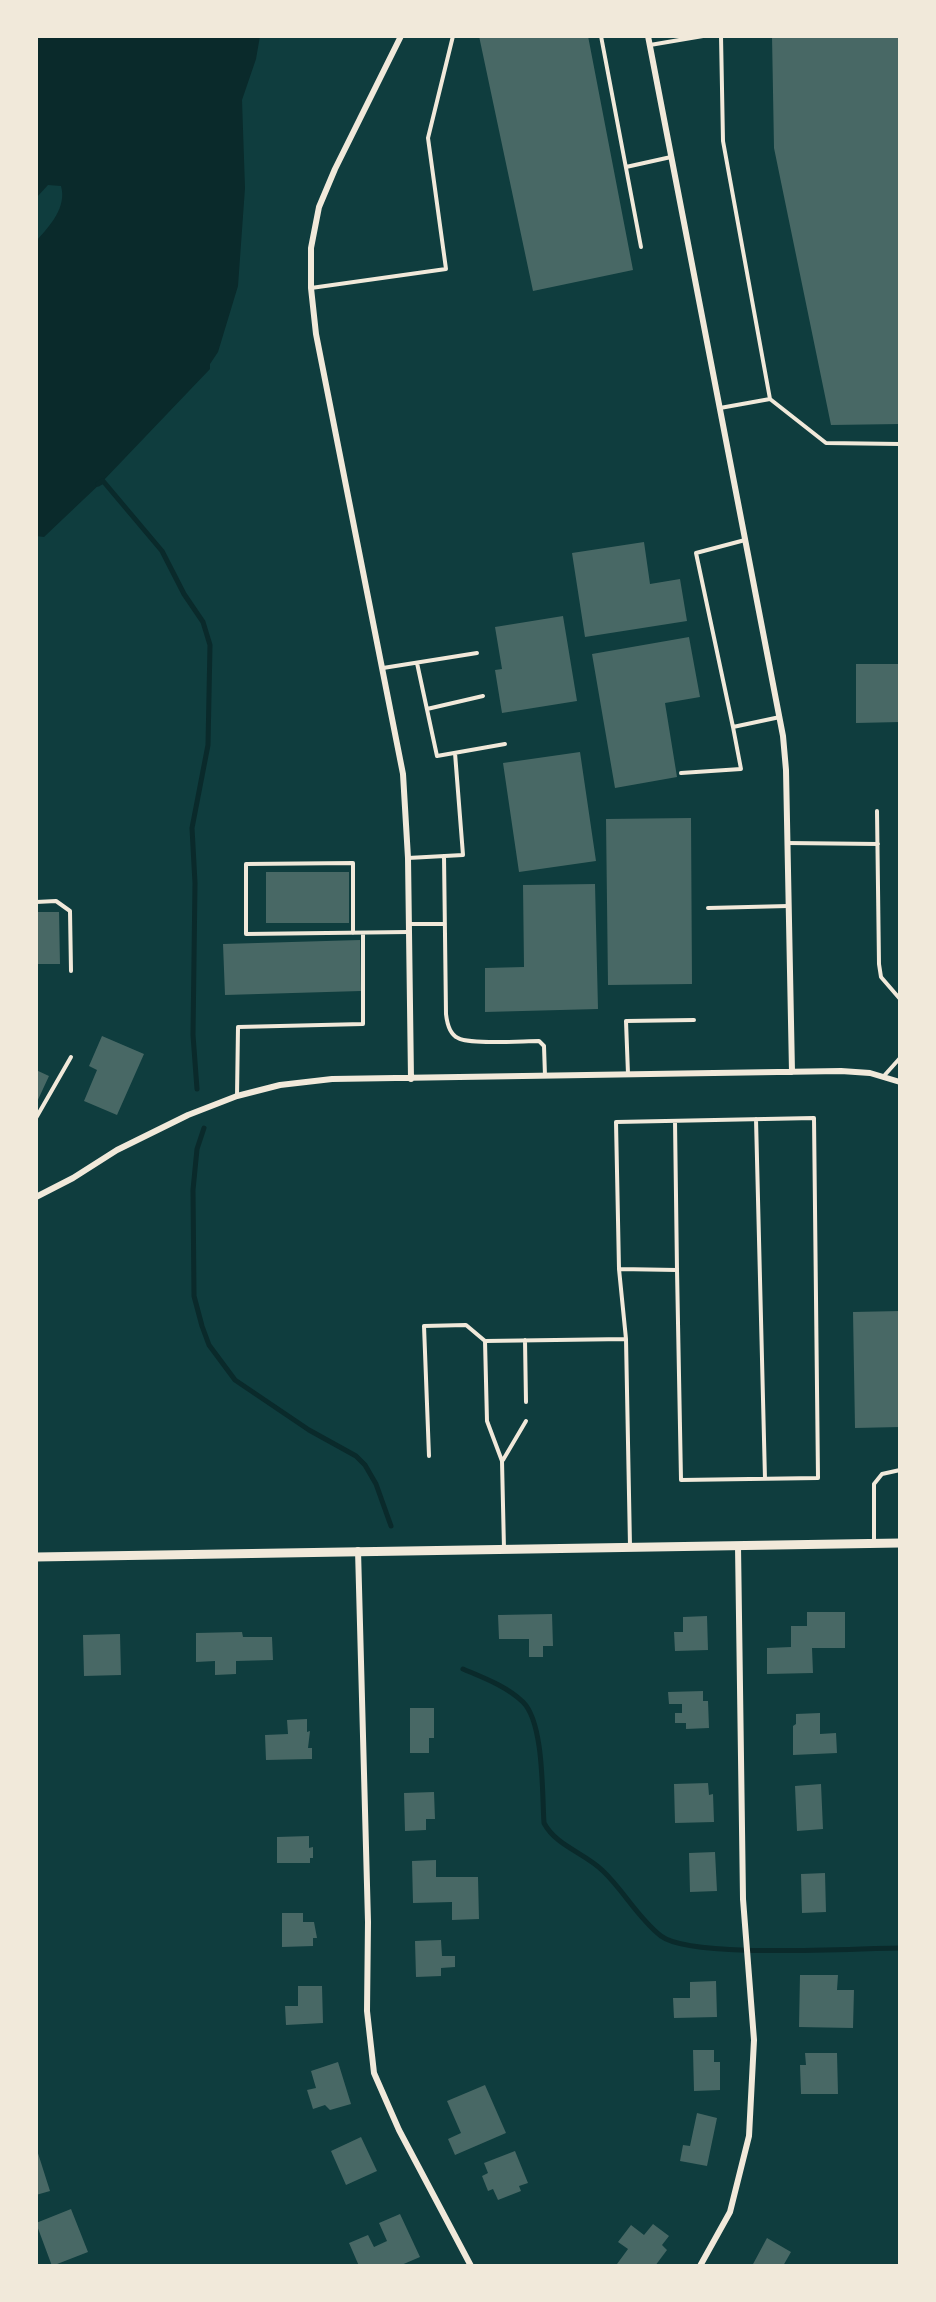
<!DOCTYPE html>
<html>
<head>
<meta charset="utf-8">
<style>
  body { margin:0 }
  #map { position:relative; width:936px; height:2302px; overflow:hidden; background:#0f3d3e; font-family:"Golos Text",sans-serif }
  canvas { display:block }
  .frame { position:absolute; inset:0; border:38px solid #f1e9da; pointer-events:none }
</style>
</head>
<body>
<div id="map">
<canvas width="936" height="2302"></canvas>
<div class="frame"></div>
</div>
<script>
const g = document.querySelector('canvas').getContext('2d');
g.lineJoin = 'round';
function fillPath(path, color) { g.fillStyle = color; g.fill(path, 'evenodd'); }
function trace(path, color, width, dash) { g.strokeStyle = color; g.lineWidth = width; g.lineCap = dash ? 'butt' : 'round'; g.setLineDash(dash || []); g.stroke(path); }
fillPath(new Path2D(`
  M39,36H260L256,59L242,100L245,188L238,286L218,352L210,364V369L103,481L44,537L36,536V241C50,226 67,207 61,186L48,185L37,197L36,203V38Z`), '#0a2a2b');
trace(new Path2D(`
  M98,484L103,481L162,551L184,594L203,622L210,645L208,745L192,828L195,883L193,1035L197,1089
  M204,1128L197,1149L193,1190L194,1296L202,1326L209,1345L235,1380L309,1430L356,1456L365,1465L376,1484L391,1526
  M463,1669C484,1678 506,1686 523,1702C544,1723 542,1793 544,1823C556,1846 585,1853 603,1871C624,1891 638,1918 661,1936C691,1959 855,1948 900,1948`), '#0a2a2b', 5);
fillPath(new Path2D(`
  M479,36H588L633,270L533,291Z
  M772,36H900V424L831,425L774,148Z
  M644,542L650,584L680,579L687,621L585,637L572,553Z
  M563,616L577,701L502,713L495,670L502,669L495,627Z
  M689,637L700,697L665,703L677,777L615,788L592,654Z
  M856,664H900V722L856,723Z
  M580,752L596,861L519,872L503,763Z
  M691,818L692,984L608,985L606,819Z
  M266,872H349V923H266Z
  M595,884L598,1009L485,1012V968L524,967L523,885Z
  M36,912H59L60,964H36Z
  M360,940L361,991L225,995L223,944Z
  M102,1036L144,1054L117,1115L84,1101L97,1070L89,1066Z
  M36,1070L49,1076L36,1104Z
  M900,1311V1427L855,1428L853,1312Z
  M807,1612H845V1648H812L813,1673L767,1674V1648L791,1647V1626H807Z
  M552,1614L553,1646H543V1657H529V1639H499L498,1615Z
  M707,1616L708,1650L675,1651L674,1632H683V1617Z
  M242,1632L243,1637H272L273,1660L236,1661V1674L215,1675V1661L196,1662V1633Z
  M120,1634L121,1675L84,1676L83,1635Z
  M703,1691V1701H708L709,1728L686,1729V1723H675V1713H682V1704H669L668,1692Z
  M410,1708H434V1738H429V1753H410Z
  M820,1713V1734L836,1733L837,1753L793,1755V1726L796,1724V1714Z
  M307,1719V1732L310,1731L308,1748H312V1759L266,1760L265,1735L288,1734L287,1720Z
  M708,1783L709,1795L713,1794L714,1822L675,1823L674,1784Z
  M821,1784L823,1829L797,1831L795,1786Z
  M434,1792L435,1819H426V1830L405,1831L404,1793Z
  M309,1836V1848L313,1847V1858H310V1863H277V1837Z
  M715,1852L717,1891L690,1892L689,1853Z
  M436,1860V1877H478L479,1919L452,1920V1902L413,1903L412,1861Z
  M825,1873L826,1912L802,1913L801,1874Z
  M282,1913H303V1922H314L317,1938H313V1946L282,1947Z
  M441,1940L442,1956H455V1967L441,1968V1976L416,1977L415,1941Z
  M800,1975H838L837,1990H854L853,2028L799,2027Z
  M716,1981L717,2017L674,2018L673,1998H690V1982Z
  M298,1986H322L323,2023L286,2025L285,2006H298Z
  M693,2050H714V2062H720V2090L694,2091Z
  M805,2053H837L838,2094H801L800,2065H806Z
  M338,2062L351,2104L330,2110L325,2105L313,2109L307,2090L316,2088L311,2071Z
  M485,2085L506,2133L455,2155L448,2139L461,2133L447,2101Z
  M697,2113L717,2118L707,2166L680,2161L683,2145L690,2146Z
  M361,2137L377,2171L346,2185L331,2151Z
  M36,2147L50,2191L36,2195Z
  M515,2151L528,2183L519,2186L521,2191L498,2200L493,2189L488,2191L482,2176L488,2173L484,2163Z
  M71,2209L88,2252L52,2266L36,2223Z
  M400,2214L420,2257L399,2266H359L349,2243L368,2235L374,2247L387,2241L379,2223Z
  M653,2224L669,2236L662,2245L667,2250L655,2266L649,2264L648,2266H620L617,2264L628,2249L618,2242L631,2225L644,2235Z
  M767,2238L791,2252L783,2266H752Z`), '#486865');
trace(new Path2D(`
  M601,36L641,247
  M721,36L723,141L770,399
  M650,45L703,36
  M626,167L671,157
  M311,288L446,269L428,138L453,36
  M720,408L770,399L826,443L900,444
  M745,540L696,553L733,727L780,717
  M417,663L437,756L505,744
  M383,668L477,653
  M427,709L483,696
  M681,773L741,769L733,727
  M877,811L879,964L881,977L900,999
  M787,843L878,844
  M444,856L446,1014C447,1023 449,1034 458,1038C471,1045 522,1041 539,1041L544,1046L545,1076
  M408,858L463,855L455,753
  M36,902L56,901L70,911L71,971
  M708,908L788,906
  M409,924H445
  M353,933V863L246,864V934L408,932
  M628,1074L626,1021L694,1020
  M883,1077L900,1058
  M237,1096L238,1027L363,1024V933
  M36,1118L71,1057
  M756,1119L765,1479
  M675,1121L677,1270
  M619,1269L677,1270L681,1480L818,1478L814,1118L616,1122L619,1269L626,1339
  M525,1340L526,1402
  M429,1456L424,1326L466,1325L485,1341
  M503,1460L526,1421
  M874,1542V1484L882,1474L900,1470
  M504,1549L502,1461L487,1421L485,1341L626,1339L630,1546`), '#f1e9da', 4);
trace(new Path2D(`
  M401,36L335,169L319,207L311,248V288L316,334L403,774L408,858L411,1079
  M648,36L783,736L786,770L792,1072
  M36,1197L73,1178L117,1150L188,1115L237,1096L280,1085L332,1079L841,1071L870,1073L900,1082
  M358,1550L368,1922L367,2011L374,2073L399,2130L471,2266
  M700,2266L730,2212L749,2136L754,2040L743,1899L738,1546`), '#f1e9da', 6);
trace(new Path2D(`
  M36,1557L900,1543`), '#f1e9da', 9);
</script>
</body>
</html>
